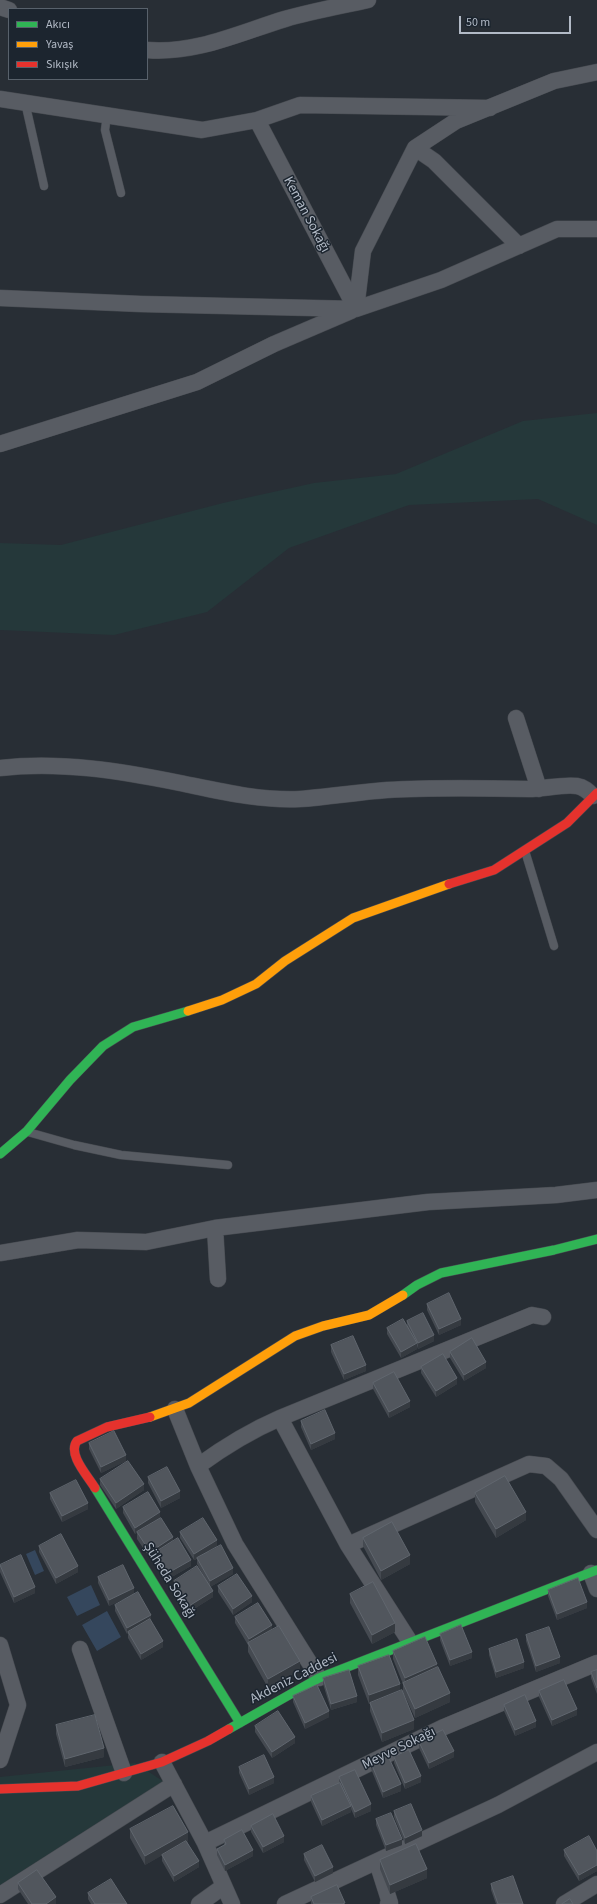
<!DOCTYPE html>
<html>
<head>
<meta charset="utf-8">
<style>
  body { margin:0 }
  #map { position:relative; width:597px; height:1904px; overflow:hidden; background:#282e35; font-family:"Source Sans 3",sans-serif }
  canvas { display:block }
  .legend { position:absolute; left:8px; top:8px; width:140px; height:72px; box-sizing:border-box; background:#1c252f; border:1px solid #58616b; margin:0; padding:5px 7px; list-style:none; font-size:12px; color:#b2bac6 }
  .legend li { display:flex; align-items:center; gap:8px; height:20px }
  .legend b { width:20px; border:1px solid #58616b }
  .scale { position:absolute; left:459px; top:16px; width:112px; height:18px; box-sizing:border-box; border:2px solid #b2bac6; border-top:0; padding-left:5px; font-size:12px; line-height:14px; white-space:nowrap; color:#b2bac6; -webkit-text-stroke:3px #1c252f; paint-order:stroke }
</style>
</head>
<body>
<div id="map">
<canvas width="597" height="1904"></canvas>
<ul class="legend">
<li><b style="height:5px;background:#30b455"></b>Akıcı</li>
<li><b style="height:5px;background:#ff9f0a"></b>Yavaş</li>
<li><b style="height:5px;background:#e5322d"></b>Sıkışık</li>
</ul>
<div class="scale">50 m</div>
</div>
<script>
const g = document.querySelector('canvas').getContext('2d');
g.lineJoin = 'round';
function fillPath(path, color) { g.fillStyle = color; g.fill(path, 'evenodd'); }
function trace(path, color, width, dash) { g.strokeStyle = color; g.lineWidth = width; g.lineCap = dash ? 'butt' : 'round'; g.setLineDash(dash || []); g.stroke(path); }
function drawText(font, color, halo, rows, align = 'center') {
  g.font = font + ' "Source Sans 3",sans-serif'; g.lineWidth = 3; g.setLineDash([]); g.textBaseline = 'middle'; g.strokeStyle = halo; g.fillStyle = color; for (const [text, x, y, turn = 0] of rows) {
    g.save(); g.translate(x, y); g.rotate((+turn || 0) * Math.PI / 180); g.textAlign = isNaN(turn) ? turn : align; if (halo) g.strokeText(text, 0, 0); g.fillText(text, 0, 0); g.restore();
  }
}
fillPath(new Path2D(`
  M597,413V525L538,499L409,505L289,548L207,612L114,635L0,630V543L61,545L223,503L314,483L396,474L523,421Z
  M135,1763L169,1785L0,1896V1777Z`), '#25383a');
fillPath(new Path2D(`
  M35,1550L44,1571L35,1575L26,1554Z
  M91,1585L100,1605L77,1616L67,1597Z
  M107,1611L121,1637L97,1651L82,1625Z`), '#35475d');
const lane = new Path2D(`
  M25,102L44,186
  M107,115L105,130L121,193
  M525,851L554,946
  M28,1132L74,1145L121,1155L228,1165`);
const street = new Path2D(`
  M0,7L9,10
  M147,50C196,54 239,33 285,19C313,11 341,6 368,0
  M0,99L202,130L257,120L300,105L490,108
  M257,120L356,309
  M415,148L434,161L519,246
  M0,298L141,304L356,309L441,280L557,229H597
  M356,309L363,251L415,148L456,121L554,81L597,72
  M0,444L197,382L274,344L351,311
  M516,718L539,789
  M0,768C60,761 121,771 180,783C219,791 260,801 300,799C329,797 358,792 387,790C434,787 482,788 529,789C545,789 562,784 577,786C584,787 588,791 593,796
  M215,1228L218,1279
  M0,1253L78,1240L146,1242L215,1228L428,1202L556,1195L597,1190
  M175,1409L198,1466
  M280,1418L348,1545L410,1642
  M348,1545L529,1464L546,1466L561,1479L597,1530
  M591,1573L597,1589
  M0,1645L18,1705L0,1760
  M80,1649L124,1773
  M319,1678L235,1544L198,1466C224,1447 250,1431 280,1418L532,1315L543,1317
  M162,1762L205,1843L232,1904
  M205,1843L444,1727L597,1663
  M377,1862L390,1903L388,1904
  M0,1895L174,1784
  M199,1904L224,1886
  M285,1904L498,1805L597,1752
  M564,1904L597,1884`);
const fast = new Path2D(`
  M0,1154L27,1131L70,1080L103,1046L133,1027L188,1011
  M403,1295L417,1285L441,1273L554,1250L597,1239
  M95,1488L240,1723
  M229,1729L319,1678L597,1570`);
const slow = new Path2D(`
  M188,1011L222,1000L256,984L285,961L353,918L449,884
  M150,1417L189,1403L295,1336L323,1326L369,1315L403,1295`);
const jam = new Path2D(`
  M449,884L494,870L567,823L597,793
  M95,1488C88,1476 67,1454 77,1441L107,1427L150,1417
  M0,1789L78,1786L162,1762L208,1741L229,1729`);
trace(lane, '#464a50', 9);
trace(street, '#464a50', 17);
trace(fast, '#464a50', 10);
trace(slow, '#464a50', 10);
trace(jam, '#464a50', 10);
trace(lane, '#585c63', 8);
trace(street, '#585c63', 16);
trace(fast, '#30b455', 9);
trace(slow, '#ff9f0a', 9);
trace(jam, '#e5322d', 9);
fillPath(new Path2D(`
  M427,1304L461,1325L439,1335L427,1310Z
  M407,1321L434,1341L418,1349L417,1346V1349L401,1358L387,1334V1328L407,1326Z
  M331,1345L366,1371L344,1380L331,1352Z
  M450,1352L486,1368L464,1381L450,1358Z
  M421,1367L457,1384L436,1397L421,1373Z
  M373,1383L410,1407L389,1418L373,1389Z
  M301,1421L335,1439L311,1450L301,1427Z
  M89,1443L126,1461L101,1473L89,1449Z
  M148,1477L180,1498L161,1508L148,1483Z
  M100,1479L144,1490L116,1509L100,1485Z
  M50,1493L88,1509L62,1522L50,1499Z
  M475,1493L526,1520L496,1538L475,1502Z
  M123,1507L160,1518L173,1541L191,1566L168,1579L156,1558V1554L150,1558L137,1539V1532L158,1520L135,1534L123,1513Z
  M180,1532L217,1546L208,1552L233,1574L210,1587L213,1597L189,1612L174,1587V1581L207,1582L197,1564V1559L194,1560L180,1538Z
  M363,1538L410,1564L381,1580L363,1546Z
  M39,1546L78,1572L56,1584L39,1552Z
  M0,1565L35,1593L14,1603L0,1572Z
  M98,1577L134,1594L151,1621L163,1647L141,1660L128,1638V1634H127L115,1611V1605L134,1594L109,1606L98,1583Z
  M218,1586L252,1602L233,1615L218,1592Z
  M548,1590L587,1608L557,1620L548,1596Z
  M350,1594L395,1632L372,1644L350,1603Z
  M235,1617L272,1630L300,1670L268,1688L248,1652V1645L235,1623Z
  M440,1634L472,1658L450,1666L440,1640Z
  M526,1635L560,1663L536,1672L526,1641Z
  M489,1649L524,1668L496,1678L489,1655Z
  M393,1651L437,1667L450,1702L415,1718L403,1692V1684L393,1659Z
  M358,1666L400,1691L414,1729L382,1742L370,1711V1704H369L358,1675Z
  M597,1670V1694L591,1678V1672Z
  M323,1678L357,1702L331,1710L323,1684Z
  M539,1691L577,1715L552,1726L539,1697Z
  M293,1696L329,1717L305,1729L293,1702Z
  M504,1705L536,1727L515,1736L504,1711Z
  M56,1725L104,1757L65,1767L56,1734Z
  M255,1726L295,1743L272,1758L255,1732Z
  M419,1742L454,1757L429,1769L419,1748Z
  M394,1757L421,1782L405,1789L394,1763Z
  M371,1763L401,1791L383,1798L371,1769Z
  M239,1767L274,1783L249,1795L239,1773Z
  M339,1777L371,1811L355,1818L351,1809V1812L322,1826L311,1802V1796L339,1783Z
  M394,1811L422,1836L405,1844L394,1817Z
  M376,1819L402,1845L386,1851L376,1825Z
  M251,1826L284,1842L263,1853L251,1832Z
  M130,1829L188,1841H187L199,1867L174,1882L162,1861V1855L169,1851L145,1865L130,1838Z
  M224,1840L253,1856L225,1871L217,1855V1849L224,1846Z
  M564,1850L597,1851V1871L579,1881L564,1856Z
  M304,1854L333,1873L315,1882L304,1860Z
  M380,1860L427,1878L390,1894L380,1869Z
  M18,1883L56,1903L55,1904H28L18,1889Z
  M491,1884L523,1904H496L491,1890Z
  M88,1893L127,1904H91L88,1899Z
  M311,1897L345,1904H311Z`), '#454a51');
fillPath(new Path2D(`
  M461,1319V1325L439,1335V1329Z
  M434,1335V1341L418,1349V1343Z
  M417,1343V1349L401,1358V1352Z
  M486,1362V1368L464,1381V1375Z
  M366,1365V1371L344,1380V1374Z
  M457,1378V1384L436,1397V1391Z
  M410,1401V1407L389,1418V1412Z
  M335,1433V1439L311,1450V1444Z
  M126,1455V1461L101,1473V1467Z
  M144,1484V1490L116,1509V1503Z
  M180,1491V1498L161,1508V1501Z
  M88,1503V1509L62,1522V1516Z
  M160,1512V1518L135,1534V1528Z
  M526,1512V1520L496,1538V1529Z
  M173,1537V1543L156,1552V1554L150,1558V1552Z
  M217,1540V1546L194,1560V1554Z
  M410,1555V1564L381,1580V1571Z
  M191,1560V1566L168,1579V1573Z
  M78,1566V1572L56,1584V1578Z
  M233,1568V1574L210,1587V1581Z
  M35,1587V1593L14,1603V1597Z
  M134,1588V1594L109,1606V1600Z
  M213,1591V1597L189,1612V1606Z
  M252,1596V1602L233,1615V1609Z
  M587,1602V1608L557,1620V1614Z
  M151,1615V1621L128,1632V1634H127V1628Z
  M395,1623V1632L372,1644V1635Z
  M272,1625V1631L249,1644V1639Z
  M163,1641V1647L141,1660V1654Z
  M472,1652V1658L450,1666V1660Z
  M560,1657V1663L536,1672V1666Z
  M300,1661V1670L268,1688V1679Z
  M524,1662V1668L496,1678V1672Z
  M437,1664V1673L405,1687V1678Z
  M400,1684V1693L369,1704V1695Z
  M450,1693V1702L415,1718V1709Z
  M357,1696V1702L331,1710V1704Z
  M577,1709V1715L552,1726V1720Z
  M329,1711V1717L305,1729V1723Z
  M414,1720V1729L382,1742V1733Z
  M536,1721V1727L515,1736V1730Z
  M295,1737V1743L272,1758V1752Z
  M104,1748V1757L65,1767V1759Z
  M454,1751V1757L429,1769V1763Z
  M421,1776V1782L405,1789V1783Z
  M274,1777V1783L249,1795V1789Z
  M401,1784V1791L383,1798V1792Z
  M371,1804V1811L355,1818V1812Z
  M351,1806V1812L322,1826V1820Z
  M422,1830V1836L405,1844V1838Z
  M188,1832V1841L145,1865V1856Z
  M284,1836V1842L263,1853V1847Z
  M402,1839V1845L386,1851V1845Z
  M253,1850V1856L225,1871V1865Z
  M199,1861V1867L174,1882V1876Z
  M597,1865V1871L579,1881V1875Z
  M333,1867V1873L315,1882V1876Z
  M427,1869V1878L390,1894V1885Z
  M56,1897V1903L55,1904H46Z`), '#353a40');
const building = new Path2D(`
  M449,1293L461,1319L439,1329L427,1304Z
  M423,1313L434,1335L418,1343L407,1321Z
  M403,1319L417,1343L401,1352L387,1328Z
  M353,1336L366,1365L344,1374L331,1345Z
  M472,1338L486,1362L464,1375L450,1352Z
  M443,1354L457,1378L436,1391L421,1367Z
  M394,1372L410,1401L389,1412L373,1383Z
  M325,1410L335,1433L311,1444L301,1421Z
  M114,1431L126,1455L101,1467L89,1443Z
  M128,1461L144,1484L116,1503L100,1479Z
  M167,1467L180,1491L161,1501L148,1477Z
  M505,1476L526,1512L496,1529L475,1493Z
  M76,1480L88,1503L62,1516L50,1493Z
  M148,1492L160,1512L135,1528L123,1507Z
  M161,1518L173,1537L150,1552L137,1532Z
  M203,1518L217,1540L194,1554L180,1532Z
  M392,1522L410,1555L381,1571L363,1538Z
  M61,1534L78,1566L56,1578L39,1546Z
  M178,1538L191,1560L168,1573L156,1552Z
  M221,1545L233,1568L210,1581L197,1558Z
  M21,1555L35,1587L14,1597L0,1565Z
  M123,1565L134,1588L109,1600L98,1577Z
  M197,1566L213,1591L189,1606L174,1581Z
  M237,1574L252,1596L233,1609L218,1586Z
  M578,1578L587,1602L557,1614L548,1590Z
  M373,1582L395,1623L372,1635L350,1594Z
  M138,1592L151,1615L127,1628L115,1605Z
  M258,1603L272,1625L249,1639L235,1617Z
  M150,1619L163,1641L141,1654L128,1632Z
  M461,1625L472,1652L450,1660L440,1634Z
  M279,1626L300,1661L268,1679L248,1643Z
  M549,1627L560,1657L536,1666L526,1635Z
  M425,1637L437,1664L405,1678L393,1651Z
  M517,1639L524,1662L496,1672L489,1649Z
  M389,1655L400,1684L369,1695L358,1666Z
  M438,1667L450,1693L415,1709L403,1683Z
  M349,1670L357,1696L331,1704L323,1678Z
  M597,1670V1688L591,1672Z
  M564,1680L577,1709L552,1720L539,1691Z
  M317,1685L329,1711L305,1723L293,1696Z
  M402,1690L414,1720L382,1733L370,1703Z
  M525,1695L536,1721L515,1730L504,1705Z
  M278,1711L295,1737L272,1752L255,1726Z
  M95,1715L104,1748L65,1759L56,1725Z
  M443,1730L454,1751L429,1763L419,1742Z
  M409,1750L421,1776L405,1783L394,1757Z
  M264,1755L274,1777L249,1789L239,1767Z
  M388,1756L401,1784L383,1792L371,1763Z
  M355,1770L371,1804L355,1812L339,1777Z
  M340,1783L351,1806L322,1820L311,1796Z
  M411,1804L422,1830L405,1838L394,1811Z
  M173,1806L188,1832L145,1856L130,1829Z
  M391,1813L402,1839L386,1845L376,1819Z
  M273,1814L284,1836L263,1847L251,1826Z
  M242,1830L253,1850L225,1865L217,1849L226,1844L224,1840Z
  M589,1836L597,1851V1865L579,1875L564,1850Z
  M186,1841L199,1861L174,1876L162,1855Z
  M416,1844L427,1869L390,1885L380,1860Z
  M322,1845L333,1867L315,1876L304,1854Z
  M37,1870L56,1897L46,1904H32L18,1883Z
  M513,1876L523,1904H498L491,1884Z
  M111,1879L127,1904H95L88,1893Z
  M337,1885L345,1903L342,1904H314L311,1897Z
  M570,1899L573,1904H562Z`);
fillPath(building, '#51565d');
trace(building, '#60666e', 1);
drawText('14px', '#b2bac6', '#1c252f', [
  ["Keman Sokağı",306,215,62],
  ["Şüheda Sokağı",169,1581,58],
  ["Akdeniz Caddesi",294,1679,-27],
  ["Meyve Sokağı",399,1749,-26]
]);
</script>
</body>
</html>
